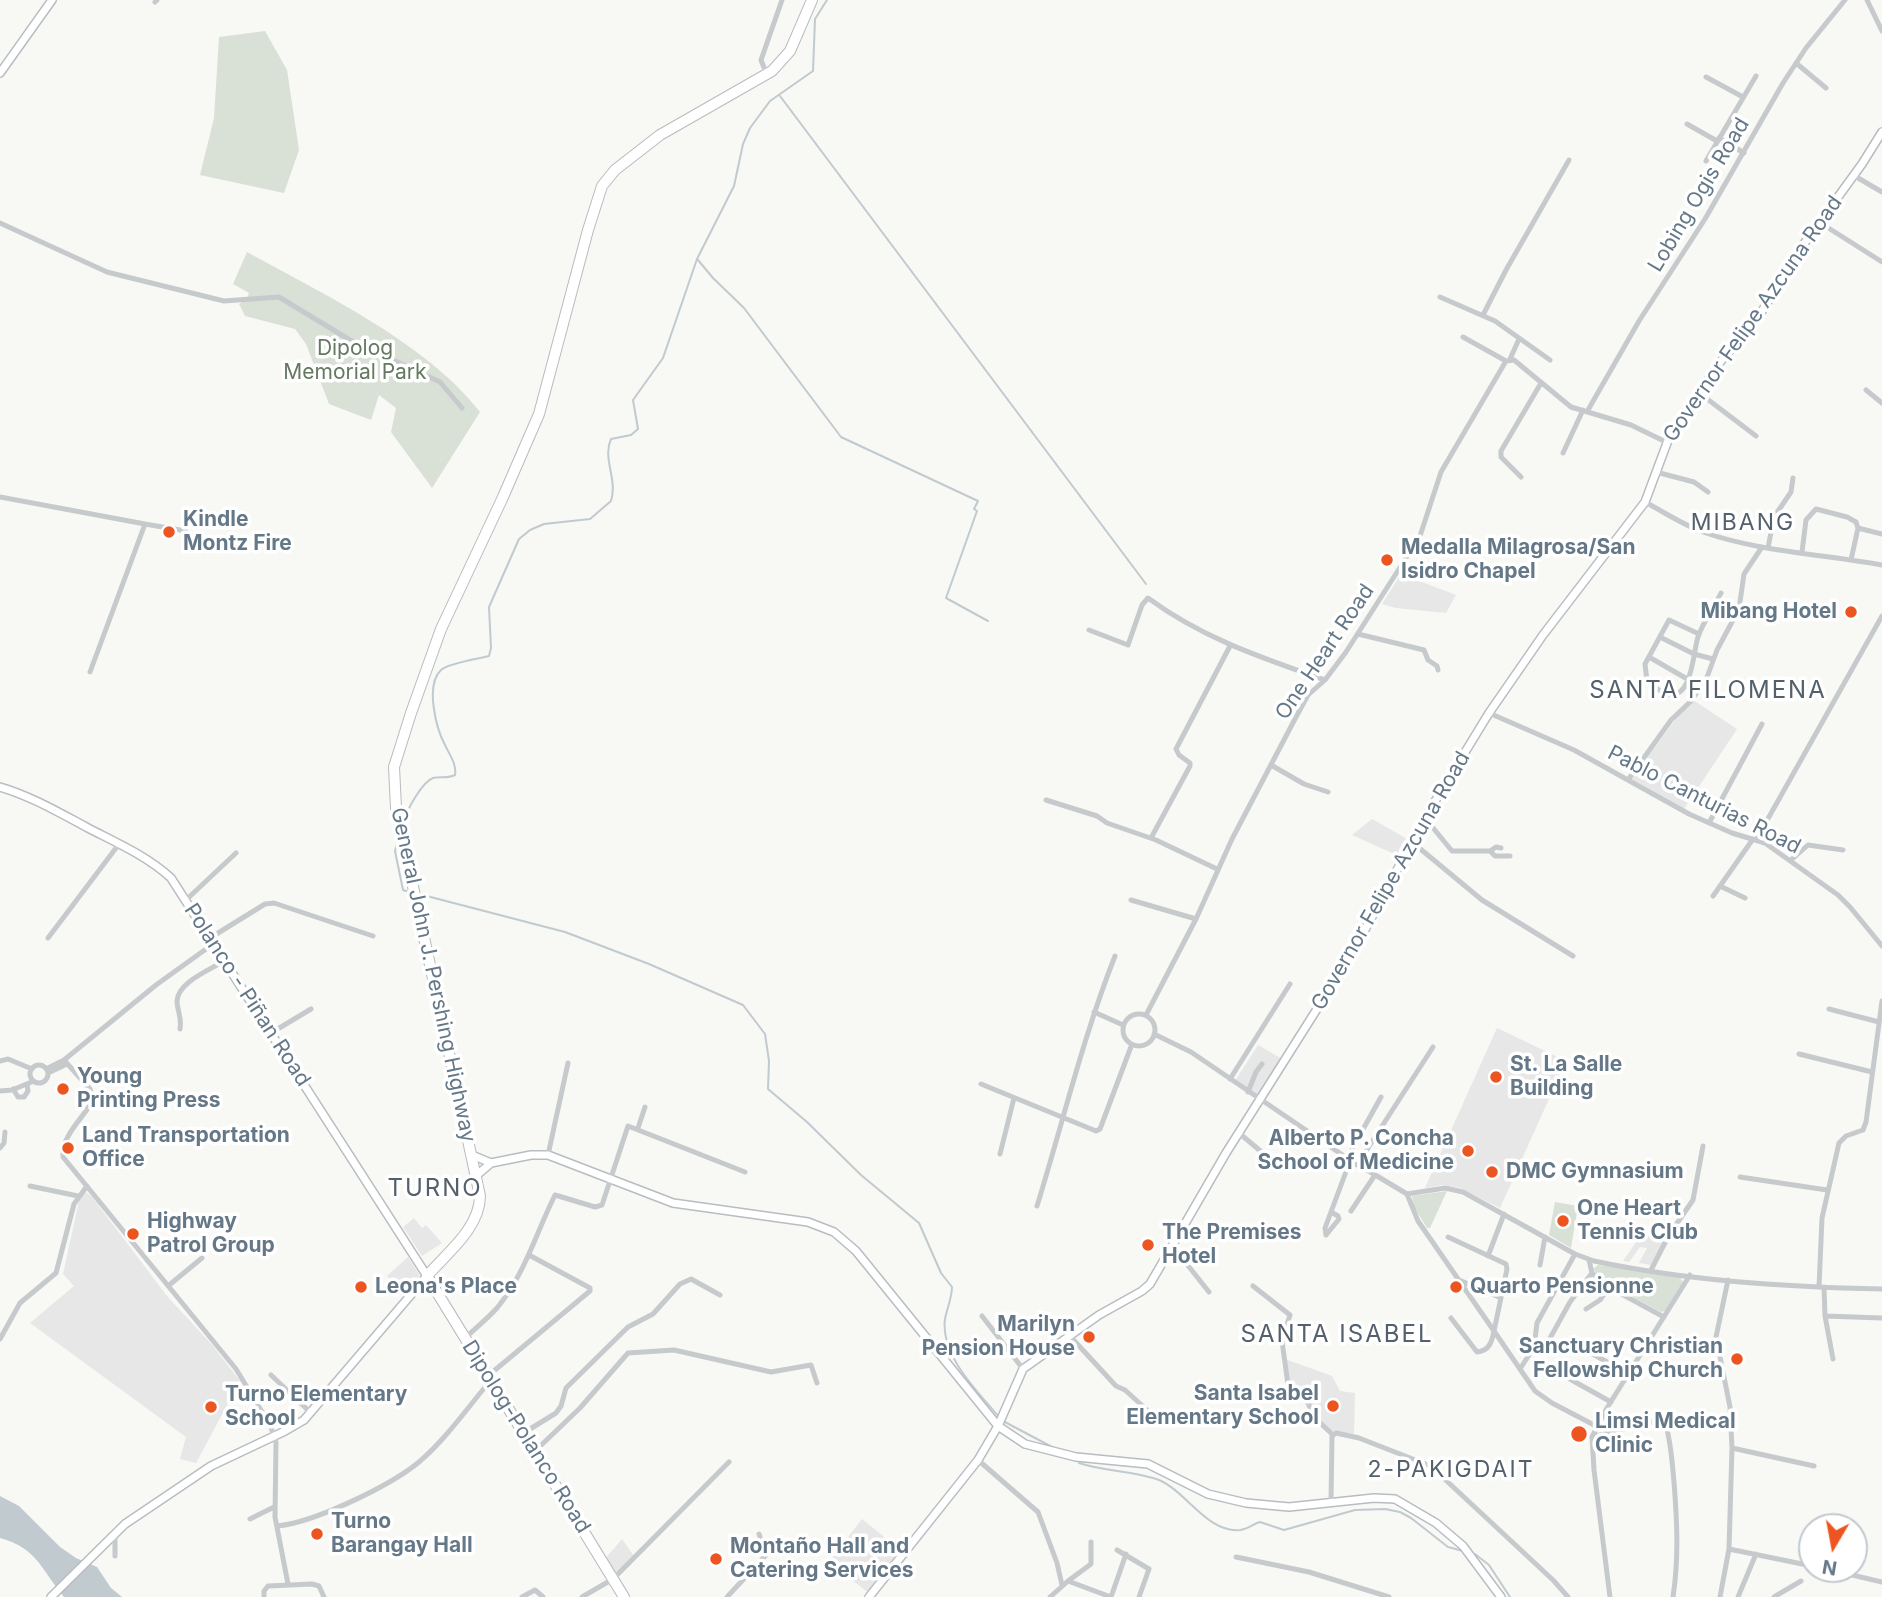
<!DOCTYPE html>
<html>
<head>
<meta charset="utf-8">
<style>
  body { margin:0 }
  #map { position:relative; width:1882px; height:1597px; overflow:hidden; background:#f8f8f5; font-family:Inter,sans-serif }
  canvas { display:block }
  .north { position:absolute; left:1798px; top:1513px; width:70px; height:70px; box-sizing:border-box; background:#fff; border:2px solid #c1c9cf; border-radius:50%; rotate:190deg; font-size:19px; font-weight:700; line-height:28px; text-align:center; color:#657888 }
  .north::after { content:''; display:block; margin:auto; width:24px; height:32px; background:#ed5520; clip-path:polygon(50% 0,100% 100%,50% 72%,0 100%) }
</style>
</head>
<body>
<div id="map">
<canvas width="1882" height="1597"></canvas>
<div class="north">N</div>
</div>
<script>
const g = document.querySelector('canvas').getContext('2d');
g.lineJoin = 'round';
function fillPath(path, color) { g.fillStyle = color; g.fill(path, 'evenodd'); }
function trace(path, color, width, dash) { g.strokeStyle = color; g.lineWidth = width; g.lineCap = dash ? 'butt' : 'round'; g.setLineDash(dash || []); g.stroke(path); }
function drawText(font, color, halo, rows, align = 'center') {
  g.font = font + ' Inter,sans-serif'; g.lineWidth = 7; g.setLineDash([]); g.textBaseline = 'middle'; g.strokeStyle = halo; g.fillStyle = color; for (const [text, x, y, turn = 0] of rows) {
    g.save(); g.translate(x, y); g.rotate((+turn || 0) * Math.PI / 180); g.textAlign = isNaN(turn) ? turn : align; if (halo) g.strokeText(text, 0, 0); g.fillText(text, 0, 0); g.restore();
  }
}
fillPath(new Path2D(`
  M1401,574L1456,595L1446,613L1396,608L1382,604Z
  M1693,700L1737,729L1684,809L1632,779L1677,717Z
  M1372,819L1409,840L1401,857L1352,835Z
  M1497,1028L1566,1061L1500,1208L1460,1188L1443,1185L1425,1188Z
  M1258,1045L1284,1060L1263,1094L1259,1092L1257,1096L1235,1081Z
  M86,1192L92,1197L167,1296L213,1346L240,1381L196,1463L180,1459L186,1437L30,1323L74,1286L63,1274L80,1196Z
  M414,1218L422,1228L426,1225L442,1243L422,1256L403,1227Z
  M1642,1234L1666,1238L1651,1265L1639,1263L1647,1248L1640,1247L1629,1262L1623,1261Z
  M408,1257L420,1276L404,1292L387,1276Z
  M1285,1359L1332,1376L1340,1391L1355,1393L1354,1434L1331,1431L1316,1417L1305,1395L1289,1385Z
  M862,1519L903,1552L870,1594L829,1562Z
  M622,1539L634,1556L616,1573H613L605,1559Z`), '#e6e7e6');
fillPath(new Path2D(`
  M265,31L287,70L299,150L284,193L200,175L214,118L219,37Z
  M247,252C323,294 427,343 480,412L432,488L391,432L396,408L379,395L371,420L329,404L306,344L295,329L245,316L239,304L246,300L249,293L233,284Z
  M1447,1191L1430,1228H1427L1414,1207L1412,1196Z
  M1555,1202L1578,1206L1571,1248L1549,1235Z
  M1598,1265L1678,1275L1683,1282L1665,1311L1661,1312L1601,1280L1593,1269Z`), '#d9e0d6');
fillPath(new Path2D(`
  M0,1496L19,1506L60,1547L76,1558L97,1567L111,1588L122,1597H64C41,1569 37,1548 0,1538Z`), '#c0cacf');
trace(new Path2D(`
  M780,96L1146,584
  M698,260L713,278L744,308L841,437L978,501L974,509L977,511L946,598L988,621
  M404,819C408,809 422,782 433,778C441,776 447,779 455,775C457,764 449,754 445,745C436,728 425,685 441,670C448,663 477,659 489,656L491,648L489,607L519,539L530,530L544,524L590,519L611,501C618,479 602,459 611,439L631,435L638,429L633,400L663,358L697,259L734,186L743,144L750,128L770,101L813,71L815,19L827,0
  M398,840L395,851L403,890L409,892
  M419,894L565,932L649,964L743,1005L765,1034L769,1061L768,1089L807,1122L861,1175L919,1223L941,1273L952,1287C952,1298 947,1308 945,1319C940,1355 977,1391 999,1417
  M1003,1421L1054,1448
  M1079,1463C1105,1472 1133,1470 1159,1480C1187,1492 1207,1533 1240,1530C1248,1529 1253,1524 1260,1522L1284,1530L1355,1510L1385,1509L1400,1512L1411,1518L1448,1547L1463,1551
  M1475,1554L1489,1565L1510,1597`), '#c0cacf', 2);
const secondary = new Path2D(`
  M0,73L52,0
  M0,787C31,796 60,813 88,828C117,843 147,856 171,878L427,1276L304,1420L285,1431L211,1466L125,1524L51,1597
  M472,1155L491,1163
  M477,1175L491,1163L531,1155H548L673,1203L808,1222L834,1232L856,1251L998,1426L1025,1444L1076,1457L1148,1464L1208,1494L1246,1503L1289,1507L1374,1498L1395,1499L1436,1523L1463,1546L1501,1597
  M869,1597L978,1460L998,1426L1023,1369L1099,1315L1142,1291L1150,1284L1226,1153L1353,952L1426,816L1489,713L1543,635L1645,502L1670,435L1721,361L1759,316L1798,252L1862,164L1882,132`);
const highway = new Path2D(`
  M624,1597L427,1276C446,1254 480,1228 480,1196L396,808L394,767L411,713L441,629L503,497L539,414L588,230L602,186L615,170L660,135L772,71L790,51L812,0`);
trace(secondary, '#b8bdc2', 10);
trace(highway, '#b8bcbf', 12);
trace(new Path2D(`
  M1867,0L1882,31
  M155,2L157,0
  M1796,63L1826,88
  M767,75L761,60L782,0
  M1706,77L1743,97
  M1687,124L1717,141
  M1719,138L1744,153
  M1706,161L1756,76
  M1853,175L1882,192
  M1819,222L1882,262
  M0,223L107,272L224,301L279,297L350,340L440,382L462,408
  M1440,297L1495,321L1550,360
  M1483,315L1506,270L1569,160
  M1463,337L1506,361
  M1510,359L1519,339
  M1866,390L1882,403
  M1698,392L1756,436
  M1588,410L1639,321L1705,219L1783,83L1806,48L1845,0
  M1563,453L1583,410
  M1656,472L1694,482L1708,492
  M1521,477L1501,457V451L1541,383
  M0,497L145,524L90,672
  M1645,502C1664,512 1683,525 1703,532C1760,552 1823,554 1882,565
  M145,524L186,531
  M1858,528L1882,534
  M1768,548L1774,517L1791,492L1793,478
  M1802,552L1806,520L1816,509L1847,517L1856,522L1858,528L1851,560
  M1089,630L1128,645L1142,605L1148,598C1202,638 1262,658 1325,680
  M1358,634L1424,650L1428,660L1437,666L1438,670
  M1699,634L1669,620L1645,664L1647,681C1653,685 1660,692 1666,694C1693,702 1693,650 1698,637C1703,622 1714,607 1721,593
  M1660,637L1694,654L1713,659
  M1649,657L1689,680
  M1489,713L1574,750L1689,814L1732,833L1765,843L1838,895L1850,907L1882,946
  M1271,765L1304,784L1328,792
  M1628,780L1671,720L1690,702L1706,680L1717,650L1739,609L1744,574L1762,547
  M1046,800L1097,816L1107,823L1156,840L1217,869
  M1425,818L1452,851H1490L1495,856H1510
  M1709,823L1762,724
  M1151,838L1190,766V763L1179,755L1176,749L1230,646
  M1756,840L1882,616
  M1412,842L1482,900L1573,956
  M1490,851L1496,847L1501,848
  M1791,860L1808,845L1843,850
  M1720,886L1745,898
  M1713,896L1753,839
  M186,900L236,853
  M1131,900L1196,919
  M48,938L119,844
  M210,938L265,904L274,903L373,936
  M1829,1009L1879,1022
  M1094,1012L1123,1025
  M1123 1030a16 16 0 1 1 32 0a16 16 0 1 1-32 0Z
  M1146,1015L1196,919L1232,839L1296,717L1308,695L1325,680L1346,652L1420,536L1441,472L1506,361L1514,360L1571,407L1631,425L1666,442
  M180,1029C182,1016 177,1011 177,1001C178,982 210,970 224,961
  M271,1033L311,1009
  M1154,1034L1191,1052L1347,1158L1407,1194L1445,1188L1463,1192L1575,1254L1594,1261C1688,1281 1786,1287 1882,1289
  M1799,1054L1872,1072
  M64,1060L90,1089L93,1100C83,1119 62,1134 63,1157L236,1369L270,1425L276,1442L275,1517L288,1584
  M0,1061L8,1059L32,1069
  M30 1074a9 9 0 1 1 18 0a9 9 0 1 1-18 0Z
  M46,1069L64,1060L156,985L213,944
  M48,1073L67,1064
  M1230,1079L1290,984
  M981,1084L1096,1131L1100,1129L1132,1044
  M13,1089L18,1097H24L28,1091L27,1084
  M0,1091L12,1090L34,1081
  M1248,1092L1256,1072L1262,1064
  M638,1128L645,1107
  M1239,1133L1270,1159
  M0,1148L4,1143L5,1132
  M1000,1154L1014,1098
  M548,1155L568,1063
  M1347,1158L1381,1097
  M1357,1165L1433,1047
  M1740,1177L1827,1190
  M30,1186L78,1196
  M1407,1194L1418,1221L1494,1331C1492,1342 1489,1351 1477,1352L1451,1318
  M1037,1206C1063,1122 1083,1037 1115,956
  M1351,1211L1375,1175
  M1326,1235L1325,1228L1350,1161
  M1326,1235L1339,1219L1338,1216L1331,1212
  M1448,1237L1506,1264L1507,1269L1494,1331L1535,1391L1552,1403L1596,1426
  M1171,1249L1182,1258L1209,1292
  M1488,1256L1504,1214
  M1589,1260L1592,1273L1603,1284L1664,1317
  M1540,1265L1545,1237
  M1651,1270L1669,1235L1693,1200L1703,1146
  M1459,1280L1501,1298
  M168,1286L202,1258
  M1253,1286L1290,1315L1282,1341L1288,1385L1304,1395L1315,1418L1333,1435
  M1819,1287L1822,1218L1839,1143L1846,1136L1863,1130L1866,1122L1882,1001
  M1824,1287L1825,1316L1882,1318
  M1586,1309L1600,1300L1609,1287
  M982,1316L1023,1369
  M1825,1316L1833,1359
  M1069,1335L1116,1386L1125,1390L1147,1410
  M465,1338C476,1328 487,1319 497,1308C525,1274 536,1233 555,1195L595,1207L602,1205L628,1126L745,1172
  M0,1339L20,1303L56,1273L74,1204L87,1186
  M1549,1340L1570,1302L1592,1273
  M1580,1347L1629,1374
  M1520,1369L1534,1347L1537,1323L1575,1254
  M271,1375L310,1412
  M489,1375L590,1291V1288L529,1255
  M1568,1378L1611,1402
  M522,1434L556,1413L561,1406L566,1388L628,1327L653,1314L680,1284L691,1279L720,1295
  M1592,1437L1659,1420L1665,1422C1671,1441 1672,1461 1674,1482C1677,1520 1679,1558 1673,1597
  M1732,1448L1814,1466
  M534,1452L580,1408L628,1353L674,1350L771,1372L811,1365L817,1383
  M978,1460L1038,1512L1057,1563L1062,1585
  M1331,1502L1332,1436L1336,1433L1359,1438L1428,1465L1436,1471L1553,1580L1568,1597
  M250,1519L274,1507
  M277,1526C313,1523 390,1486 419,1462C446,1439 468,1407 491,1380
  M115,1535V1556
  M1729,1549L1812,1566
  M1117,1550L1149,1569L1139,1597
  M1236,1557L1309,1572L1389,1597
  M1827,1569L1882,1582
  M1068,1581L1091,1564V1542
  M264,1597V1591L268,1586L312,1584L319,1586L324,1597
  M522,1597L535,1590L543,1597
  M582,1597L613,1579L729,1462
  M727,1597L766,1555L759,1534
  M1050,1597L1068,1581L1111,1597
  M1111,1597L1126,1554
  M1610,1597L1594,1470L1592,1437L1607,1408L1690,1275
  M1720,1597L1729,1549L1732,1448L1730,1407L1716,1337L1728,1280
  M1738,1597L1756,1554
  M1774,1597L1801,1581`), '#c6cacd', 5);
trace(secondary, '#fff', 7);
trace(highway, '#fff', 10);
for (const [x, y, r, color] of [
  [169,532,7,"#ed5520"],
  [1387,560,7,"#ed5520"],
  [1851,612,7,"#ed5520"],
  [1496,1077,7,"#ed5520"],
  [63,1089,7,"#ed5520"],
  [68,1148,7,"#ed5520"],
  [1468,1151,7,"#ed5520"],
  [1492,1172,7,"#ed5520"],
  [1563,1221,7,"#ed5520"],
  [133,1234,7,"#ed5520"],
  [1148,1245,7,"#ed5520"],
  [361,1287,7,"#ed5520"],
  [1456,1287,7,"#ed5520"],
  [1089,1337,7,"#ed5520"],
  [1737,1359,7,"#ed5520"],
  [1333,1406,7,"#ed5520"],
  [211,1407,7,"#ed5520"],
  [1579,1434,9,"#ed5520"],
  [317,1534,7,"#ed5520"],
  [716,1559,7,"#ed5520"]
]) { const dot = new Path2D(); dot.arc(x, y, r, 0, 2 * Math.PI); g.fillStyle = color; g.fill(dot); trace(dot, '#fff', 2.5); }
drawText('21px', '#657888', '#fff', [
  ["Lobing Ogis Road",1699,195,-59],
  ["Governor Felipe Azcuna Road",1753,319,-55],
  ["One Heart Road",1325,652,-56],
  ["Pablo Canturias Road",1704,800,27],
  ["Governor Felipe Azcuna Road",1391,881,-60],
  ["General John J. Pershing Highway",433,975,78],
  ["Polanco - Piñan Road",247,995,57],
  ["Dipolog-Polanco Road",526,1437,58]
]);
drawText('21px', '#657961', '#fff', [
  ["Dipolog",355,349],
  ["Memorial Park",355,373]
]);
drawText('bold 21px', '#657888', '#fff', [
  ["Kindle",183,520],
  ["Montz Fire",183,544],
  ["Medalla Milagrosa/San",1401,548],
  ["Isidro Chapel",1401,572],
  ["Mibang Hotel",1837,612,"right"],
  ["St. La Salle",1510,1065],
  ["Building",1510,1089],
  ["Young",77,1077],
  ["Printing Press",77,1101],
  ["Land Transportation",82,1136],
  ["Office",82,1160],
  ["Alberto P. Concha",1454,1139,"right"],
  ["School of Medicine",1454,1163,"right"],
  ["DMC Gymnasium",1506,1172],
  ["One Heart",1577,1209],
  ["Tennis Club",1577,1233],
  ["Highway",147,1222],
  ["Patrol Group",147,1246],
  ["The Premises",1162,1233],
  ["Hotel",1162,1257],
  ["Leona's Place",375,1287],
  ["Quarto Pensionne",1470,1287],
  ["Marilyn",1075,1325,"right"],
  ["Pension House",1075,1349,"right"],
  ["Sanctuary Christian",1723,1347,"right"],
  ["Fellowship Church",1723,1371,"right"],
  ["Santa Isabel",1319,1394,"right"],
  ["Elementary School",1319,1418,"right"],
  ["Turno Elementary",225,1395],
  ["School",225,1419],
  ["Limsi Medical",1595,1422],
  ["Clinic",1595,1446],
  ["Turno",331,1522],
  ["Barangay Hall",331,1546],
  ["Montaño Hall and",730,1547],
  ["Catering Services",730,1571]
], 'left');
g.letterSpacing = '2px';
drawText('23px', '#54616c', '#fff', [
  ["MIBANG",1743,523],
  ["2-PAKIGDAIT",1451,1470]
]);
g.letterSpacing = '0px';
g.letterSpacing = '2px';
drawText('24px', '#54616c', '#fff', [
  ["SANTA FILOMENA",1708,691],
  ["TURNO",435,1189],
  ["SANTA ISABEL",1337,1335]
]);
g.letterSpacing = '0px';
</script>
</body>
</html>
